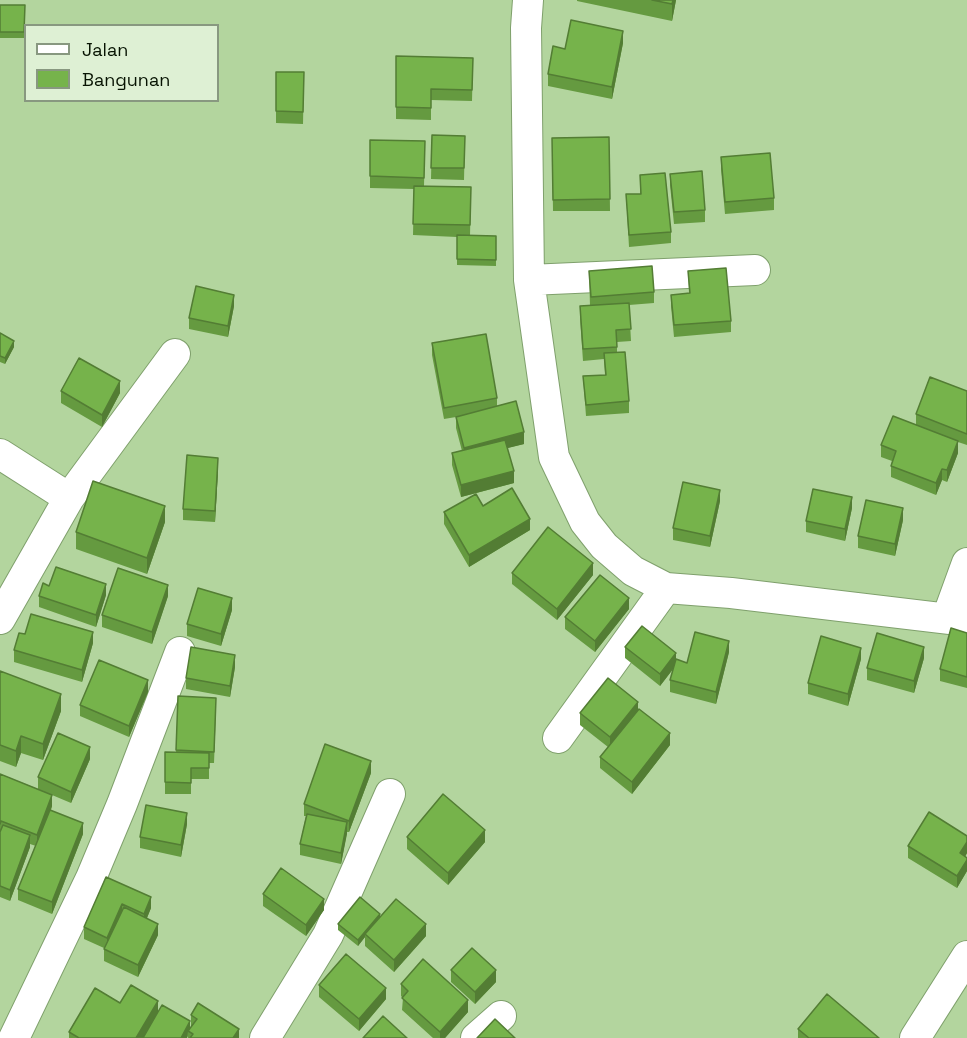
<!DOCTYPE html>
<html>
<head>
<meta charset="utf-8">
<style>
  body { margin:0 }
  #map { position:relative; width:967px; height:1038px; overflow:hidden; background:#b3d59e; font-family:"Space Grotesk",sans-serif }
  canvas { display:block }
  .legend { position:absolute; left:24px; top:24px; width:195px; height:78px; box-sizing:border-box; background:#def0d4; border:2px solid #889880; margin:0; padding:8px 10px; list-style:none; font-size:18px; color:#071302 }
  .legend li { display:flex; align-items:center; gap:12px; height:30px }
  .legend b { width:30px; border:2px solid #889880 }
</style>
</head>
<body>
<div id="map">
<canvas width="967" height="1038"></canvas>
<ul class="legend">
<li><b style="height:8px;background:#fff"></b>Jalan</li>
<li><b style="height:16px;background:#76b34b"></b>Bangunan</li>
</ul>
</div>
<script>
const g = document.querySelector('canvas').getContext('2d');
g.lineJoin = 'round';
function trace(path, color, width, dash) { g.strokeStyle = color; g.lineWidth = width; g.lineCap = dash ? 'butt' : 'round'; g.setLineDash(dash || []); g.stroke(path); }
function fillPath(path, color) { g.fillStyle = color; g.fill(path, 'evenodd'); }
const street = new Path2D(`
  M528,0L526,28L529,280L554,457L585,522L604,546L633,571L666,588L731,593L967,621
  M529,280L755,270
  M0,454L69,498
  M947,618L967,563
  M0,619L69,498L175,354
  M558,738L666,588
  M14,1038L91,878L122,804L180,652
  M265,1038L328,935L390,794
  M476,1038L501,1016
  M915,1038L967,956`);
trace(street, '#7fa06c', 32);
trace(street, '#fff', 30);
fillPath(new Path2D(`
  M577,0H676L672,21L577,1Z
  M0,5H25L24,38H0Z
  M623,43L612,99L548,86V74L565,49Z
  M396,56L473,58L472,101L431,100V120L396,119Z
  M276,72H304L303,124L276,123Z
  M432,135L465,136L464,180L431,179Z
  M609,137L610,211H553L552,138Z
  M370,140L425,141L424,186L471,187L470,236H496V266L457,265V237L413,235L414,189L370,188Z
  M721,157L774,198V210L725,214L721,169Z
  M670,174L705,210V222L674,224L670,185Z
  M640,175L671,232V243L629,247L626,194H640Z
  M589,271L654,292V303L629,305L631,341L617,342V352L629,401V413L586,416L583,376L605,375L604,359L583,361L580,318V306H590Z
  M688,271L731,321V332L674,337L671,306V295L689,293Z
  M234,306L228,337L189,329V318Z
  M0,333L14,347L5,364L0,362Z
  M432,343L497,398V406L524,444L507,448L514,483L461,497L452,465V453L462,451L456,428V417L444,419L432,355Z
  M61,391L120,393L102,427L61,403Z
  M967,391V445L958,442V453L947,482L942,480L936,495L891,477V466L892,461L881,457V445L916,425V414Z
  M218,470L215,522L183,520V509Z
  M720,501L710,547L673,540V528Z
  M483,506L530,530L469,567L444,524V512Z
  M852,508L845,541L806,532V521Z
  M903,520L895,556L858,548V536Z
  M165,522L147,574L76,549V532Z
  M512,573L593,575L557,620L512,584Z
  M106,595L96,627L39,607V596Z
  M168,596L152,644L102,627V615Z
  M629,609L595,652L565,629V617Z
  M232,610L221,646L187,636V624Z
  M967,633V688L940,681V669Z
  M25,634L93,643L82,682L14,662V650Z
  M625,647L687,663L729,652L716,704L670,692V680L674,668L660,686L625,658Z
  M924,658L914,693L867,680V668Z
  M861,659L848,706L808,694V683Z
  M235,667L230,697L186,689V678Z
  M0,671L61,711L43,760L21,753L16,767L0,761Z
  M148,692L129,737L80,716V705Z
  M178,696L216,710L214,763H209V779H191V794H165V752L176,753Z
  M638,710L670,745L632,794L600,768V757L608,747L580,725V713Z
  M90,759L71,803L52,795V806L51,810L83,834L52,914L18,900V889L36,846L30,844V847L10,901L0,897V774L38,789V777Z
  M371,773L349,832H347L341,864L300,855V844L306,816H304V804Z
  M187,824L181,857L140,848V837Z
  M967,836V853L965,857L967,858V871L957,888L908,858V846Z
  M407,837L485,842L448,885L407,849Z
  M106,877L151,908L147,918L158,935L138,977L104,961V948L84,939V927Z
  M263,894L324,910L306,936L263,906Z
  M380,917L426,936L394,972L365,946V937L358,946L338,930V924Z
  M451,970L496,982L475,1004L451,982Z
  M401,984L468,1012L445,1038H433L402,1010L403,998L401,996Z
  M319,985L386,999L359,1031L319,997Z
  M120,1003L190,1028L191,1027V1015L239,1038H188V1036L187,1038H69V1032Z
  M798,1029L879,1038H798Z`), '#659a40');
fillPath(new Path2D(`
  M673,0H676L672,21V4Z
  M623,31V43L612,99V87Z
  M234,295V306L228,337V326Z
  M14,341V347L5,364V358Z
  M120,381V393L102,427V415Z
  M524,432V444L464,459V448Z
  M958,441V453L947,482V470Z
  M218,458V470L215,522V511Z
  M942,469V480L936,495V483Z
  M514,471V483L461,497V485Z
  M720,490V501L710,547V536Z
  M852,497V508L845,541V529Z
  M165,506V522L147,574V558Z
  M903,508V520L895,556V544Z
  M530,519V530L469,567V555Z
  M593,563V575L557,620V609Z
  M106,584V595L96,627V615Z
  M168,585V596L152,644V632Z
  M232,598V610L221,646V634Z
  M629,598V609L595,652V641Z
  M93,632V643L82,682V670Z
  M729,641V652L716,704V692Z
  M924,647V658L914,693V681Z
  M861,648V659L848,706V694Z
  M676,653V665L660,686V674Z
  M235,655V667L230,697V686Z
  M148,680V692L129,737V726Z
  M61,694V711L43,760V744Z
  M638,702V714L610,749V737Z
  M670,733V745L632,794V782Z
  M21,736V753L16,767V751Z
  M90,747V759L71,803V792Z
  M371,761V773L349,832V821Z
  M52,795V806L37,847V835Z
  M187,813V824L181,857V845Z
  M347,822V834L341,864V853Z
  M83,823V834L52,914V902Z
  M485,830V842L448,885V873Z
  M30,835V847L10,901V890Z
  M967,842V853L960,865V853Z
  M967,860V871L957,888V876Z
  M151,897V908L144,925V914Z
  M324,899V910L306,936V925Z
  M122,904V916L107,949V938Z
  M380,914V920L365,934V937L358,946V940Z
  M158,924V935L138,977V965Z
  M426,924V936L394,972V960Z
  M496,970V982L475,1004V992Z
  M386,988V999L359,1031V1019Z
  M468,1000V1012L445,1038H440V1032Z
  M158,1001V1013L143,1038H136Z
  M190,1021V1032L188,1031L187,1038H181Z
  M239,1029V1038H233Z`), '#537d34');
const building = new Path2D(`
  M652,0H673L672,4Z
  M0,5H25L24,32H0Z
  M571,20L623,31L612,87L548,74L553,46L565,49Z
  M396,56L473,58L472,90L431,89V108L396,107Z
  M276,72H304L303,112L276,111Z
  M432,135L465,136L464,168H431Z
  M609,137L610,199L553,200L552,138Z
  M370,140L425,141L424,178L370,176Z
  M770,153L774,198L725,202L721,157Z
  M702,171L705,210L674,212L670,174Z
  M665,173L671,232L629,235L626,194H641L640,175Z
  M414,186L471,187L470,225L413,224Z
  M457,235L496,236V260L457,259Z
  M652,266L654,292L591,297L589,271Z
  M726,268L731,321L674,325L671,295L690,293L688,271Z
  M196,286L234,295L228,326L189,318Z
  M629,303L631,329L616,330L617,347L583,349L580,306Z
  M0,333L14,341L5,358L0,356Z
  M486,334L497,398L444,408L432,343Z
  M625,352L629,401L586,405L583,376L606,375L604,353Z
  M79,358L120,381L102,415L61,391Z
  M930,377L967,391V434L916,414Z
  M516,401L524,432L464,448L456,417Z
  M893,416L958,441L947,470L942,469L936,483L891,466L896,451L881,445Z
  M505,440L514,471L461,485L452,453Z
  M187,455L218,458L215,511L183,509Z
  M93,481L165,506L147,558L76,532Z
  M683,482L720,490L710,536L673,528Z
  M512,488L530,519L469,555L444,512L476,494L483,506Z
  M813,489L852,497L845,529L806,521Z
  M866,500L903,508L895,544L858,536Z
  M548,527L593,563L557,609L512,573Z
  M56,567L106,584L96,615L39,596L43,583L49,586Z
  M118,568L168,585L152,632L102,615Z
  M600,575L629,598L595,641L565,617Z
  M198,588L232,598L221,634L187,624Z
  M31,614L93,632L82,670L14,650L19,633L25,634Z
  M642,626L676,653L660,674L625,647Z
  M951,628L967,633V677L940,669Z
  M695,632L729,641L716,692L670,680L676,659L687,663Z
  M877,633L924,647L914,681L867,668Z
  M821,636L861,648L848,694L808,683Z
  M191,647L235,655L230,686L186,678Z
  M99,660L148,680L129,726L80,705Z
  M0,671L61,694L43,744L21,736L16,751L0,745Z
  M608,678L638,702L610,737L580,713Z
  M178,696L216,698L214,752L176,750Z
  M639,709L670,733L632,782L600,757Z
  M58,733L90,747L71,792L38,777Z
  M325,744L371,761L349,821L304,804Z
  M165,752L209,753V768H191V783L165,782Z
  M0,774L52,795L37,835L1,821L0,824Z
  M443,794L485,830L448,873L407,837Z
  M146,805L187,813L181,845L140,837Z
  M50,810L83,823L52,902L18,889Z
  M929,812L967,836V842L960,853L967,858V860L957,876L908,846Z
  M307,814L347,822L341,853L300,844Z
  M3,825L30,835L10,890L0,886V832Z
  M281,868L324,899L306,925L263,894Z
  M106,877L151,897L144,914L122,904L107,938L84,927Z
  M360,897L380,914L358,940L338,924Z
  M396,899L426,924L394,960L365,934Z
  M124,907L158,924L138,965L104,949Z
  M472,948L496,970L475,992L451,970Z
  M346,954L386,988L359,1019L319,985Z
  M423,959L468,1000L440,1032L402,998L408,991L401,984Z
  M131,985L158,1001L136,1038H79L69,1032L95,988L120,1003Z
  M827,994L879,1038H809L798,1029Z
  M198,1003L239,1029L233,1038H190L193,1034L188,1031L197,1019L191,1015Z
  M162,1005L190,1021L181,1038H143Z
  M383,1016L407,1038H363Z
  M495,1019L515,1038H477Z`);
fillPath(building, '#76b34b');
trace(building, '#537d34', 1.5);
</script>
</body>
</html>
